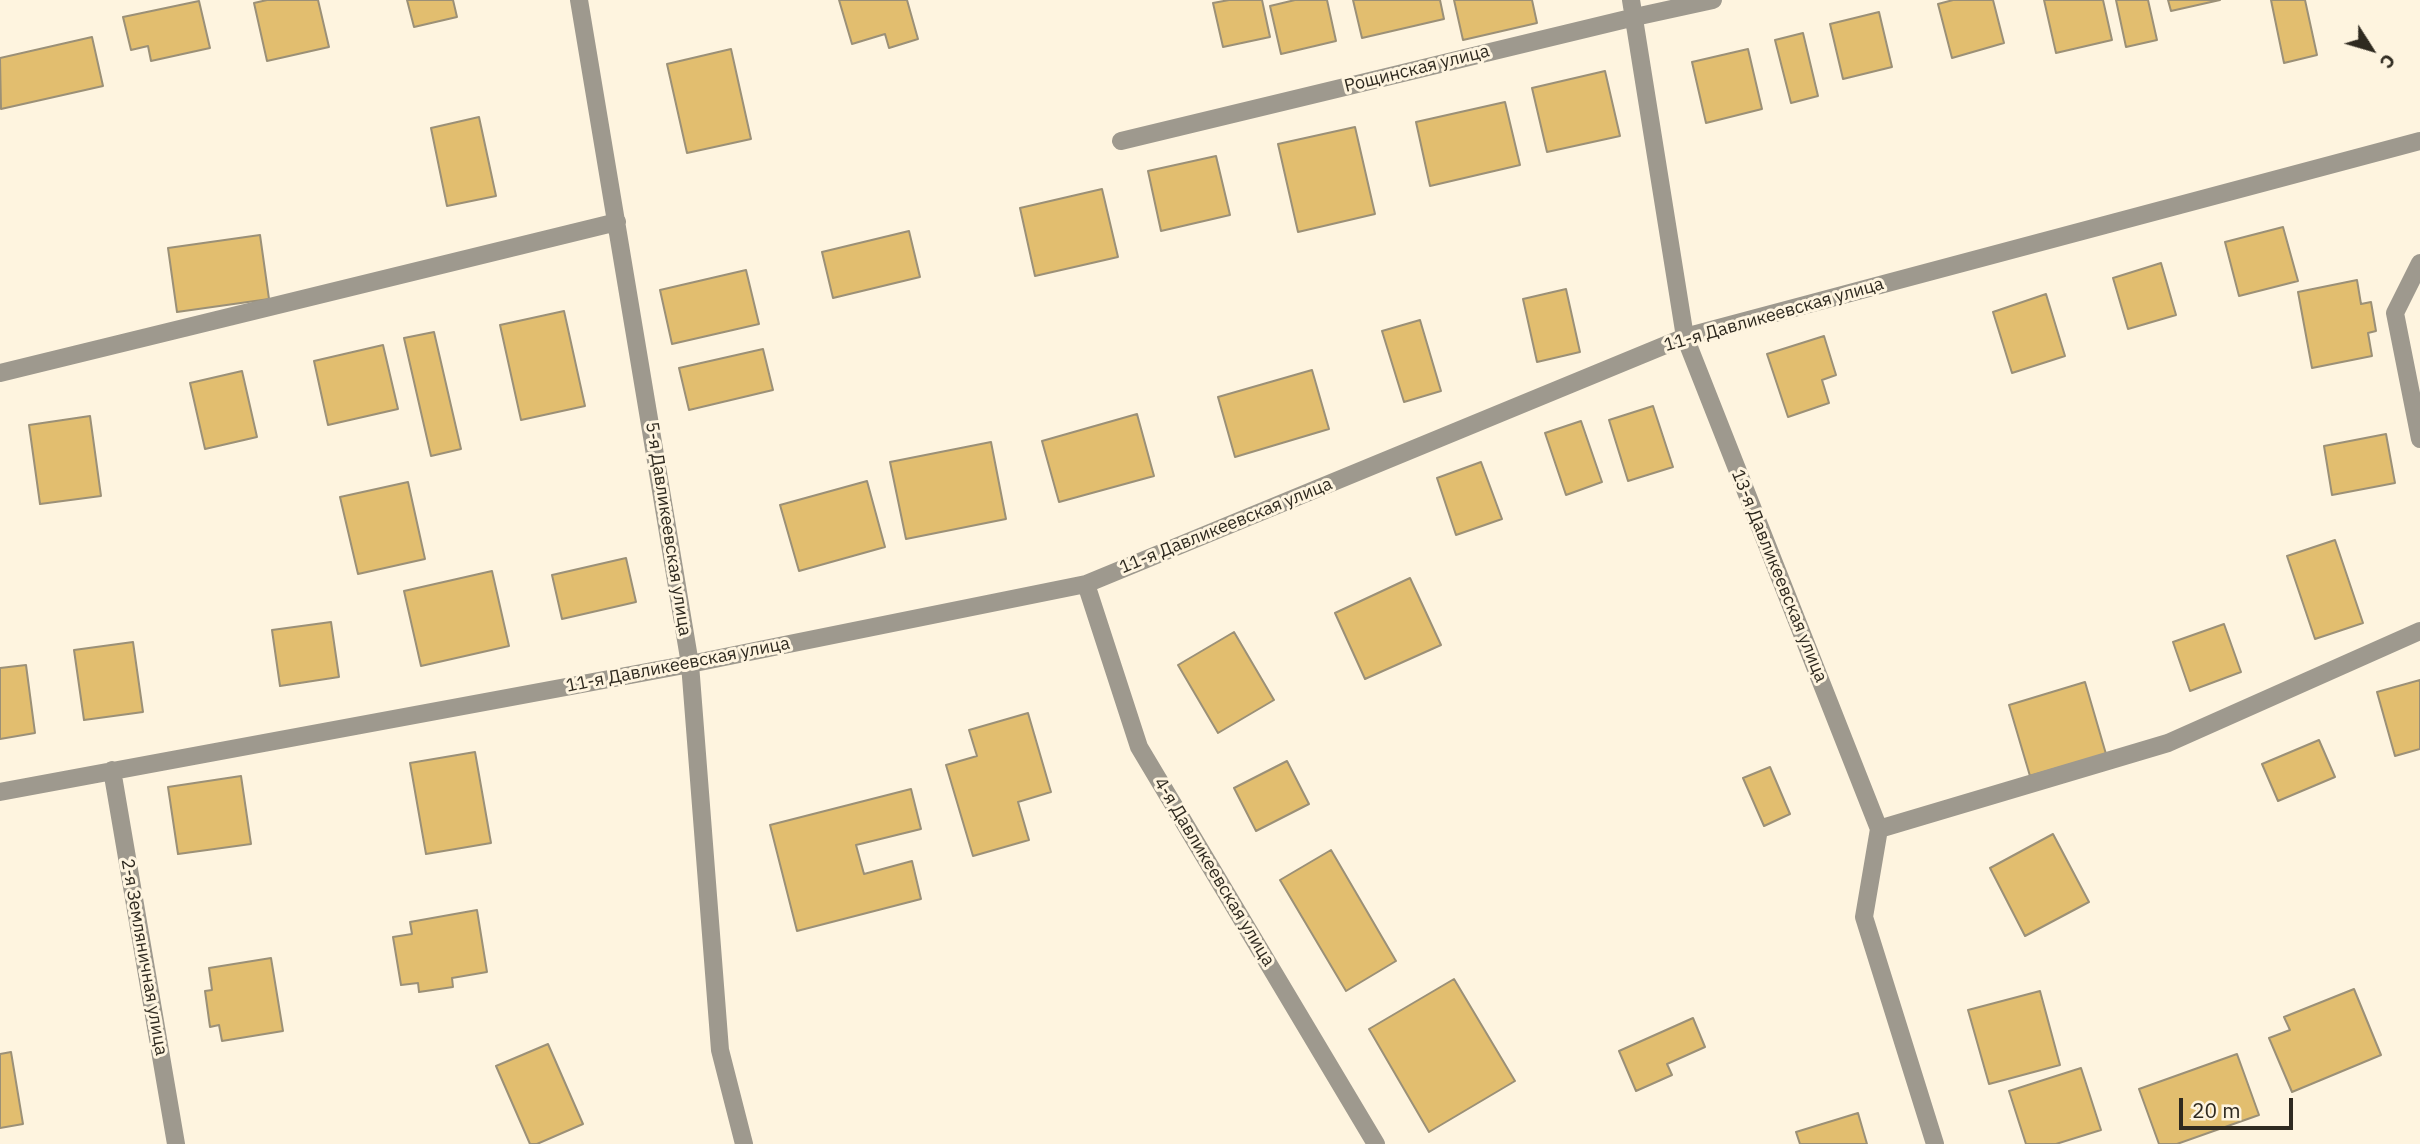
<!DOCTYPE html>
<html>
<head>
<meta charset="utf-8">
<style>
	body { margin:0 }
	#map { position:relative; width:2420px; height:1144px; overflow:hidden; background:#fef4df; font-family:"IBM Plex Sans",sans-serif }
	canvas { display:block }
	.north { position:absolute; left:2336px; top:14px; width:70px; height:70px; -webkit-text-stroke:5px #fef4df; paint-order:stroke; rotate:127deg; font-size:19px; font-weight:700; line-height:28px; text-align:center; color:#2f2a20 }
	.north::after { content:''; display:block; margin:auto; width:24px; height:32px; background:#2f2a20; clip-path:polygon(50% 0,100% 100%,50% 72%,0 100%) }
	.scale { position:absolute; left:2179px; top:1098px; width:114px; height:32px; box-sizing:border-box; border:4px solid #2f2a20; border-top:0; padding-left:9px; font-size:21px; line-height:24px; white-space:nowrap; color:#2f2a20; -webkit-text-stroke:5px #fef4df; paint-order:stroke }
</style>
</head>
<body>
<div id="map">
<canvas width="2420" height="1144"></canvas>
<div class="north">С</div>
<div class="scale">20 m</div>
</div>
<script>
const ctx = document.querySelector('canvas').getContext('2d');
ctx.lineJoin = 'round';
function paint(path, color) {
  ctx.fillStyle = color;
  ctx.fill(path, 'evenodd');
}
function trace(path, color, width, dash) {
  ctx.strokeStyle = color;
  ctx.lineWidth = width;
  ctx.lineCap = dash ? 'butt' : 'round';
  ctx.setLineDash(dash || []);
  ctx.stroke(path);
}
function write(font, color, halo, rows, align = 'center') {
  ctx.font = font + ' "IBM Plex Sans",sans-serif';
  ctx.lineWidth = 6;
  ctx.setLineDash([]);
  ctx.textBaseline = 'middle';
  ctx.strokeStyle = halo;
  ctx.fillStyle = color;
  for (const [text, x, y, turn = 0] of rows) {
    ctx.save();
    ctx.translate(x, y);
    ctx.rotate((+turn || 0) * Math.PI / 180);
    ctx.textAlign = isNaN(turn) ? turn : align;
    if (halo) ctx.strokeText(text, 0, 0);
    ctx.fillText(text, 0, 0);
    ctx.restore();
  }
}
const building = new Path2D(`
	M 267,0 L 318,0 L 329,47 L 267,61 L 254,3 Z
	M 407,0 L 453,0 L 457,17 L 414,27 Z
	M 839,0 L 907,0 L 918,39 L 889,48 L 885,34 L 852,44 Z
	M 1229,0 L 1262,0 L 1270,37 L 1223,47 L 1213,3 Z
	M 1295,0 L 1327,0 L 1336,41 L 1281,54 L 1270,6 Z
	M 1353,0 L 1440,0 L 1444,19 L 1362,38 Z
	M 1454,0 L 1532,0 L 1537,23 L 1463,40 Z
	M 1953,0 L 1993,0 L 2004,43 L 1952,58 L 1938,4 Z
	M 2044,0 L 2103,0 L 2112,40 L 2056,53 Z
	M 2116,0 L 2148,0 L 2157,40 L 2126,47 Z
	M 2168,0 L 2220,0 L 2171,11 Z
	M 2271,0 L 2305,0 L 2317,55 L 2284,63 Z
	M 199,1 L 210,48 L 151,61 L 148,46 L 131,50 L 123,17 Z
	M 1879,12 L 1892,67 L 1843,79 L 1830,24 Z
	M 1803,33 L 1818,96 L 1791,103 L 1775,40 Z
	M 92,37 L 103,86 L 1,109 L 0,58 Z
	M 731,49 L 751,139 L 687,153 L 667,64 Z
	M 1748,49 L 1762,109 L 1706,123 L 1692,62 Z
	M 1605,71 L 1620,136 L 1547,152 L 1532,88 Z
	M 1505,102 L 1520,165 L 1430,186 L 1416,122 Z
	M 479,117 L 496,196 L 447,206 L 431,128 Z
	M 1355,127 L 1375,214 L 1298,232 L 1278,144 Z
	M 1216,156 L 1230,215 L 1161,231 L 1148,171 Z
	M 1102,189 L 1118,257 L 1035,276 L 1020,208 Z
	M 2283,227 L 2298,281 L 2239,296 L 2225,242 Z
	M 909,231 L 920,277 L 833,298 L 822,252 Z
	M 260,235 L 269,299 L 177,312 L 168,248 Z
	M 2161,263 L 2176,315 L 2128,329 L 2113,278 Z
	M 746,270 L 759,324 L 672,344 L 660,290 Z
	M 2357,280 L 2361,304 L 2371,302 L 2376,331 L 2368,333 L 2372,356 L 2312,368 L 2298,292 Z
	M 1566,289 L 1580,352 L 1537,362 L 1523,299 Z
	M 2046,294 L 2065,356 L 2012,373 L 1993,312 Z
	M 564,311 L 585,406 L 521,420 L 500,325 Z
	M 1420,320 L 1441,391 L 1404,402 L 1382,331 Z
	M 434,332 L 461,449 L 431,456 L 404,338 Z
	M 1824,336 L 1836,375 L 1822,380 L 1829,403 L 1788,417 L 1767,354 Z
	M 383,345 L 398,409 L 328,425 L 314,361 Z
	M 763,349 L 773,390 L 689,410 L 679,368 Z
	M 1312,370 L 1329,429 L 1235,457 L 1218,397 Z
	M 242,371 L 257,437 L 205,449 L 190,383 Z
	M 1653,406 L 1673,467 L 1628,481 L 1609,420 Z
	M 1137,414 L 1154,476 L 1059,502 L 1042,441 Z
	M 90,416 L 101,496 L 40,504 L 29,425 Z
	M 1581,421 L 1602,482 L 1566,495 L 1545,433 Z
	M 2386,434 L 2395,483 L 2332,495 L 2324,446 Z
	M 991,442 L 1006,519 L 906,539 L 890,462 Z
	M 1481,462 L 1502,519 L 1456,535 L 1437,478 Z
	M 867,481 L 885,547 L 799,571 L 780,505 Z
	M 408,482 L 425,559 L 358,574 L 340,497 Z
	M 2335,540 L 2363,623 L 2315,639 L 2287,556 Z
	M 626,558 L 636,602 L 562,619 L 552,575 Z
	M 492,571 L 509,646 L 421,666 L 404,591 Z
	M 1410,578 L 1441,645 L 1365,679 L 1335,613 Z
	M 331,622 L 339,677 L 280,686 L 272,630 Z
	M 2224,624 L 2241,672 L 2190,691 L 2173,642 Z
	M 1234,632 L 1274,700 L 1218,733 L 1178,665 Z
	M 133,642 L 143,712 L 84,720 L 74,650 Z
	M 26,665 L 35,733 L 0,739 L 0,668 Z
	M 2420,680 L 2420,749 L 2395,756 L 2377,692 Z
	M 2085,682 L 2106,754 L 2030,776 L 2009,705 Z
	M 1028,713 L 1051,792 L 1018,802 L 1029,840 L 973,856 L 946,765 L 977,756 L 969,730 Z
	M 2319,740 L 2335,777 L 2278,801 L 2262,764 Z
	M 475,752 L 491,843 L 426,854 L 410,763 Z
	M 1287,761 L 1309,804 L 1256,831 L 1234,788 Z
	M 1770,767 L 1790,814 L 1764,826 L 1743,778 Z
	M 241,776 L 251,844 L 178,854 L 168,787 Z
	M 911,789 L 921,829 L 856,845 L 864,874 L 912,861 L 921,899 L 797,931 L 770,825 Z
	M 2053,834 L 2089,902 L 2025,936 L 1990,868 Z
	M 1331,850 L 1396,961 L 1346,991 L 1280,880 Z
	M 477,910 L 487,972 L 452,978 L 453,987 L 419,992 L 418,983 L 401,985 L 393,937 L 412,934 L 410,922 Z
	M 271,958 L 283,1031 L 222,1041 L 219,1025 L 210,1027 L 205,991 L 212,990 L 209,968 Z
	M 1454,979 L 1515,1081 L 1429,1132 L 1369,1029 Z
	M 2354,989 L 2381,1055 L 2292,1092 L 2269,1038 L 2290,1030 L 2284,1017 Z
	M 2040,991 L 2060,1065 L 1989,1084 L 1968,1010 Z
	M 1693,1018 L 1705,1047 L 1667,1064 L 1672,1075 L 1636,1091 L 1619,1051 Z
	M 548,1044 L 583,1124 L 537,1144 L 530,1144 L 496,1066 Z
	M 11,1052 L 23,1124 L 0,1128 L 0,1054 Z
	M 2237,1054 L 2259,1115 L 2177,1144 L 2159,1144 L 2139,1089 Z
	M 2081,1068 L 2101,1130 L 2056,1144 L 2026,1144 L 2009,1091 Z
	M 1858,1113 L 1867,1144 L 1800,1144 L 1796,1132 Z`);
paint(building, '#e2be6f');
trace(building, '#9b9077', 2);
trace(new Path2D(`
	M 579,0 L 690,664 L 720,1050 L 744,1144
	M 1631,0 L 1685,337 L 1879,829 L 1864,917 L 1935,1144
	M 1121,141 L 1635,17 L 1713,0
	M 2420,263 L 2395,313 L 2420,439
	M 0,373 L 617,222
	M 1086,584 L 1139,747 L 1376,1144
	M 112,770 L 176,1144
	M 0,792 L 690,664 L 1086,584 L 1685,337 L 2420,141
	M 1879,829 L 2168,743 L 2420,631`), '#9e998e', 18);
write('18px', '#2f2a20', '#fef4df', [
	["Рощинская улица",1417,69,-14],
	["11-я Давликеевская улица",1774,315,-16],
	["11-я Давликеевская улица",1226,526,-22],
	["5-я Давликеевская улица",668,529,81],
	["13-я Давликеевская улица",1779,576,68],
	["11-я Давликеевская улица",678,665,-11],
	["4-я Давликеевская улица",1214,872,59],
	["2-я Земляничная улица",144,957,80]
]);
</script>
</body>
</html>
